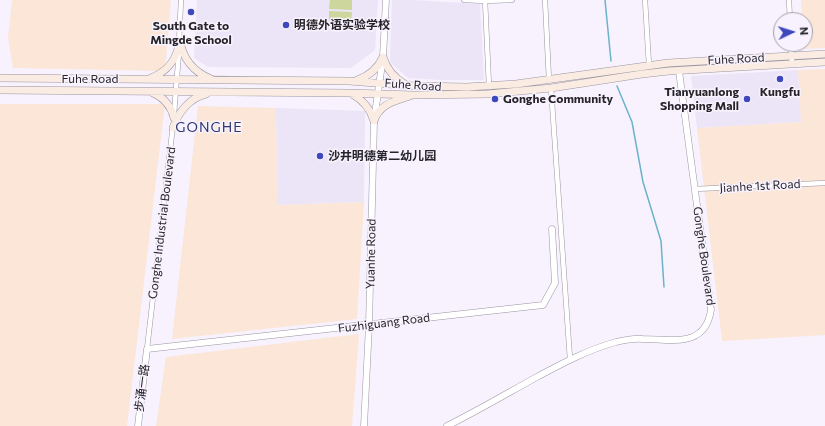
<!DOCTYPE html>
<html>
<head>
<meta charset="utf-8">
<style>
	body { margin:0 }
	#map { position:relative; width:825px; height:426px; overflow:hidden; background:#f7f2fe; font-family:Commissioner,sans-serif }
	canvas { display:block }
	.north { position:absolute; left:773px; top:12px; width:40px; height:40px; box-sizing:border-box; background:#f7f2fe; border:1px solid #a3a0a8; border-radius:50%; rotate:86deg; font-size:11px; font-weight:700; line-height:16px; text-align:center; color:#262428 }
	.north::after { content:''; display:block; margin:auto; width:14px; height:18px; background:#3e47bb; clip-path:polygon(50% 0,100% 100%,50% 72%,0 100%) }
</style>
</head>
<body>
<div id="map">
<canvas width="825" height="426"></canvas>
<div class="north">N</div>
</div>
<script>
const ctx = document.querySelector('canvas').getContext('2d');
ctx.lineJoin = 'round';
function paint(path, color) {
  ctx.fillStyle = color;
  ctx.fill(path, 'evenodd');
}
function trace(path, color, width, dash) {
  ctx.strokeStyle = color;
  ctx.lineWidth = width;
  ctx.lineCap = dash ? 'butt' : 'round';
  ctx.setLineDash(dash || []);
  ctx.stroke(path);
}
function write(font, color, halo, rows, align = 'center') {
  ctx.font = font + ' Commissioner,"Noto Sans SC",sans-serif';
  ctx.lineWidth = 3;
  ctx.setLineDash([]);
  ctx.textBaseline = 'middle';
  ctx.strokeStyle = halo;
  ctx.fillStyle = color;
  for (const [text, x, y, turn = 0] of rows) {
    ctx.save();
    ctx.translate(x, y);
    ctx.rotate((+turn || 0) * Math.PI / 180);
    ctx.textAlign = isNaN(turn) ? turn : align;
    if (halo) ctx.strokeText(text, 0, 0);
    ctx.fillText(text, 0, 0);
    ctx.restore();
  }
}
paint(new Path2D(`
	M 197,0 L 378,0 L 375,50 L 351,68 L 208,67 L 194,58 Z
	M 392,0 L 413,0 L 480,4 L 484,80 L 441,80 L 408,78 L 390,62 Z
	M 798,70 L 801,122 L 697,128 L 691,76 Z
	M 276,108 L 365,111 L 364,202 L 277,205 Z`), '#ece4f7');
paint(new Path2D(`
	M 12,0 L 171,0 L 165,71 L 13,68 L 8,38 Z
	M 801,0 L 825,0 L 825,48 L 804,49 L 805,20 L 802,20 Z
	M 825,69 L 825,335 L 722,341 L 697,128 L 801,122 L 798,70 Z
	M 0,104 L 165,104 L 127,426 L 0,426 Z
	M 198,106 L 276,108 L 277,205 L 364,202 L 357,319 L 172,339 Z
	M 359,334 L 352,426 L 156,426 L 166,357 Z`), '#fbe6d7');
paint(new Path2D(`
	M 330,0 L 352,0 L 352,10 L 329,9 Z
	M 329,11 L 352,12 L 351,23 L 329,22 Z`), '#cdd69c');
trace(new Path2D(`
	M 605,0 L 611,61
	M 617,86 L 632,122 L 643,182 L 661,241 L 664,287`), '#6cb2c9', 1.5);
const minor = new Path2D(`
	M 464,0 L 485,1 L 512,0
	M 485,0 L 489,86
	M 545,0 L 549,80
	M 645,0 L 649,65
	M 789,0 L 790,20
	M 179,42 L 181,0
	M 791,44 L 792,64
	M 551,88 L 570,359
	M 174,114 L 179,52
	M 695,189 L 825,183
	M 147,349 L 173,125`);
const tertiary = new Path2D(`
	M 138,426 L 147,349 L 543,305 L 555,283 L 552,229
	M 364,426 L 369,325 L 374,121 L 383,57 L 386,0
	M 447,426 C 477,411 506,394 535,378 C 561,364 587,350 616,342 C 625,340 633,338 643,339 C 670,339 705,349 711,310 L 679,71`);
const secondary = new Path2D(`
	M 180,41 C 183,59 194,72 211,79
	M 383,57 C 387,70 394,78 405,84
	M 0,78 L 349,81 L 415,86 L 467,87 L 516,84 L 668,63 L 825,54
	M 151,78 C 166,72 177,60 179,43
	M 357,80 C 369,76 378,68 383,57
	M 0,90 L 349,93 L 414,95 L 488,94 L 551,88 L 642,74 L 669,71 L 825,62
	M 153,93 C 165,98 171,106 174,118
	M 352,94 C 363,100 370,108 374,121
	M 374,121 C 379,104 395,101 410,96
	M 173,128 C 178,113 189,98 206,94`);
trace(minor, '#9a95a0', 5.5);
trace(tertiary, '#9a95a0', 7);
trace(secondary, '#9a95a0', 8);
trace(minor, '#fff', 4.5);
trace(tertiary, '#fff', 6);
trace(secondary, '#faece2', 7);
for (const [x, y, r, color] of [
	[191,12,4,"#3e47bb"],
	[286,25,4,"#3e47bb"],
	[780,79,4,"#3e47bb"],
	[495,99,4,"#3e47bb"],
	[747,99,4,"#3e47bb"],
	[320,156,4,"#3e47bb"]
]) {
  const dot = new Path2D();
  dot.arc(x, y, r, 0, 2 * Math.PI);
  ctx.fillStyle = color;
  ctx.fill(dot);
  trace(dot, '#f7f2fe', 1.5);
}
write('bold 12px', '#262428', '#f7f2fe', [
	["明德外语实验学校",294,25],
	["South Gate to",191,26,"center"],
	["Mingde School",191,40,"center"],
	["Tianyuanlong",739,92,"right"],
	["Shopping Mall",739,106,"right"],
	["Kungfu",780,92,"center"],
	["Gonghe Community",503,99],
	["沙井明德第二幼儿园",328,156]
], 'left');
write('12px', '#262428', '#f7f2fe', [
	["Fuhe Road",736,59,-3],
	["Fuhe Road",90,79],
	["Fuhe Road",413,85,4],
	["Jianhe 1st Road",760,186,-3],
	["Gonghe Industrial Boulevard",162,223,-83],
	["Yuanhe Road",371,254,-89],
	["Gonghe Boulevard",704,256,82],
	["Fuzhiguang Road",384,323,-7],
	["步涌一路",142,388,-83]
]);
ctx.letterSpacing = '1px';
write('14px', '#2e3772', '#f7f2fe', [
	["GONGHE",209,127]
]);
ctx.letterSpacing = '0px';
</script>
</body>
</html>
